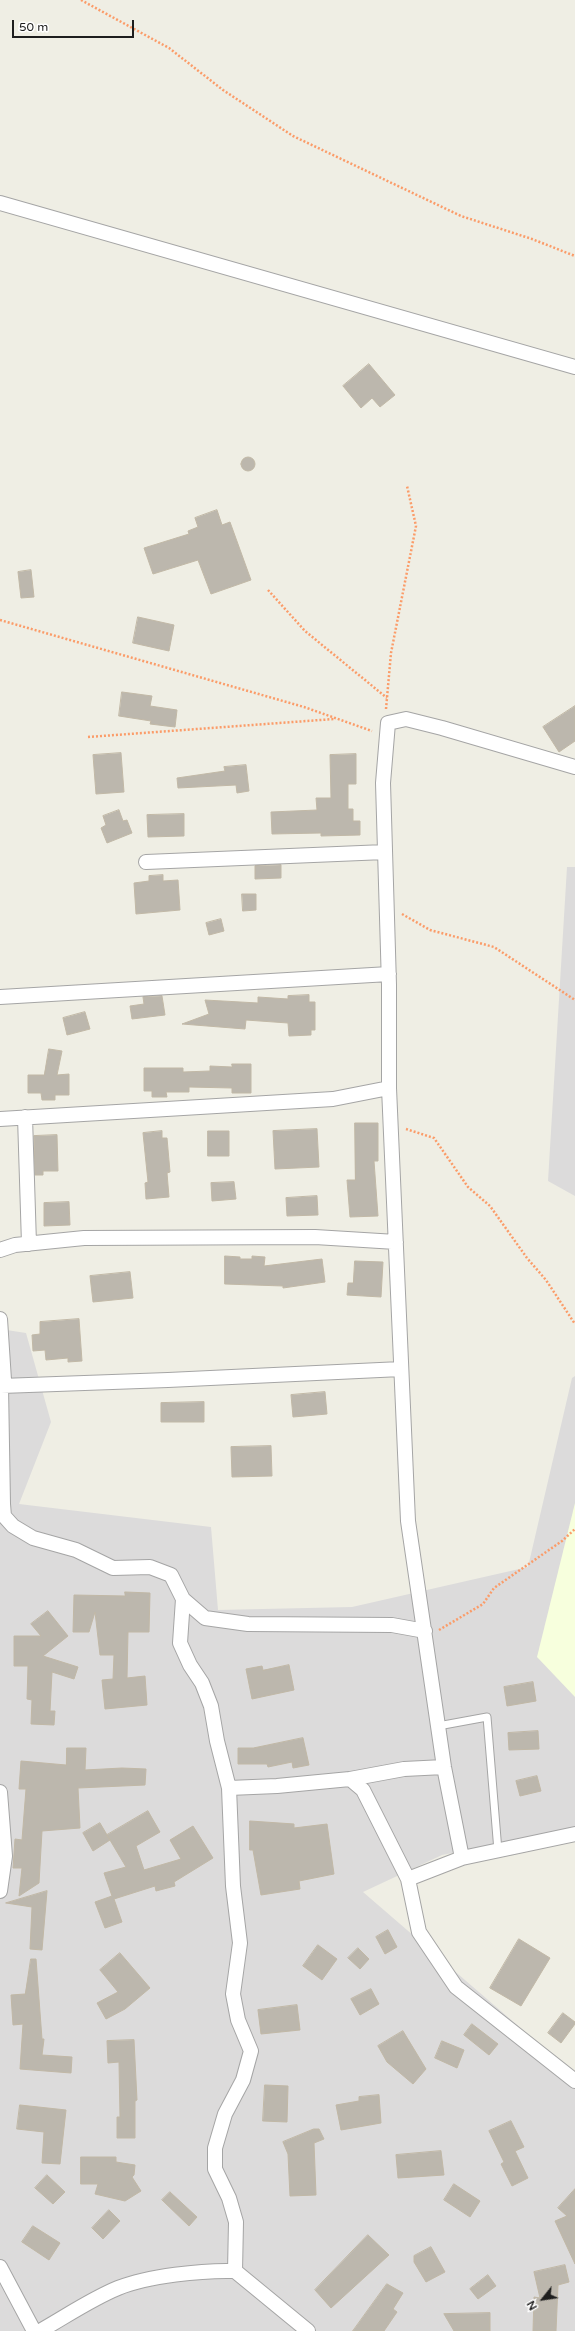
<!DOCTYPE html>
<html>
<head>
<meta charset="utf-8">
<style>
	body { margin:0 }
	#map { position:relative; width:575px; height:2331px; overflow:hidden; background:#efeee4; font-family:"Varela Round",sans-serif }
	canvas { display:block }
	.north { position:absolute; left:523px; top:2279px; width:40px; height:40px; -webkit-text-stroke:3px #fff; paint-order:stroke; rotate:240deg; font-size:11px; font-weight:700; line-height:16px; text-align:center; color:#1e1e1e }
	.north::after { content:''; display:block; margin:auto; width:14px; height:18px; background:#1e1e1e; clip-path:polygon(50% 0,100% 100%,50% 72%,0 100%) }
	.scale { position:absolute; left:12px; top:20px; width:122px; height:18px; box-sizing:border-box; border:2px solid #1e1e1e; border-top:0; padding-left:5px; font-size:12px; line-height:14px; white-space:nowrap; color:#1e1e1e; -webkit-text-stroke:3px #fff; paint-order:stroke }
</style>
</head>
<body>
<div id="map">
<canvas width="575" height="2331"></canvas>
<div class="north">N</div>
<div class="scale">50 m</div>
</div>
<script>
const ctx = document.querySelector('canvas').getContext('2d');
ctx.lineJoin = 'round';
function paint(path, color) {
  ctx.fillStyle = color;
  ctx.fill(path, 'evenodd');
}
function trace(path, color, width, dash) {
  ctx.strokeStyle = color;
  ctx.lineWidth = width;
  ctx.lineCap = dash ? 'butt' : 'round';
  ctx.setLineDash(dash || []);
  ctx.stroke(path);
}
paint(new Path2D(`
	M 567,867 L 575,867 L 575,1196 L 548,1181 Z
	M 0,1329 L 26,1333 L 51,1422 L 19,1504 L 211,1527 L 218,1610 L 352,1607 L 528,1567 L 572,1378 L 575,1376 L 575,1829 L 442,1855 L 363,1892 L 575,2075 L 575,2331 L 0,2331 Z`), '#dcdbdb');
paint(new Path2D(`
	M 575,1503 L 575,1697 L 537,1657 Z`), '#f7ffdd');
const building = new Path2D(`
	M 369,364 L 395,395 L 380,407 L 372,398 L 361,408 L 343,386 Z
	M241 464a7 7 0 1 1 14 0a7 7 0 1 1-14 0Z
	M 217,510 L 222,525 L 230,522 L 251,580 L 211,594 L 198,560 L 153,574 L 144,548 L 189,534 L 188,531 L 198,527 L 195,518 Z
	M 31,570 L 34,597 L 21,598 L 18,572 Z
	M 138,617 L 174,625 L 169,651 L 133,643 Z
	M 122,692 L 152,696 L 150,706 L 177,710 L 175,727 L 150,724 L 151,721 L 119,716 Z
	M 575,706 L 575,741 L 559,752 L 543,727 Z
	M 121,753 L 124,792 L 96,794 L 93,755 Z
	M 356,754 L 356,784 L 348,784 L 348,809 L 353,809 L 353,821 L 360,821 L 360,835 L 321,836 L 321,833 L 272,834 L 271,812 L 317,810 L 316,798 L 331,798 L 330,755 Z
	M 246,765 L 249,791 L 237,793 L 236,785 L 178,788 L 177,778 L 225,771 L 224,767 Z
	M 119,810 L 123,821 L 127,820 L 132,833 L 107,843 L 101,828 L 106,825 L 103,816 Z
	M 184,814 L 184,836 L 148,837 L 147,815 Z
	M 281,865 L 281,878 L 255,879 L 255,866 Z
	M 163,875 L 163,881 L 178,880 L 180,910 L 136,914 L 134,883 L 149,881 L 149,876 Z
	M 242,894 L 256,894 L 256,910 L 243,911 Z
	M 221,919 L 224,931 L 209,935 L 206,923 Z
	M 309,995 L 309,1002 L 315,1002 L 315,1030 L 311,1030 L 311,1035 L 289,1036 L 288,1023 L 246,1020 L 245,1029 L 182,1024 L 209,1014 L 205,1000 L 258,1003 L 258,997 L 288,999 L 288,996 Z
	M 162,996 L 165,1015 L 132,1019 L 130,1006 L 144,1004 L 143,997 Z
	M 85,1012 L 90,1029 L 67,1035 L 63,1018 Z
	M 49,1049 L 62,1051 L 57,1075 L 69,1074 L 69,1095 L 55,1095 L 55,1100 L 42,1100 L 41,1093 L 28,1093 L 28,1075 L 44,1075 Z
	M 232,1064 L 251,1064 L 251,1093 L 232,1093 L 232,1088 L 189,1087 L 189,1092 L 166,1092 L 167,1097 L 152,1097 L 152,1091 L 144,1091 L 144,1068 L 183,1068 L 183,1072 L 210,1071 L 210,1066 L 232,1067 Z
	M 355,1123 L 378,1123 L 378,1161 L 374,1161 L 378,1216 L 350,1217 L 347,1180 L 355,1180 Z
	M 317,1129 L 319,1167 L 275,1169 L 273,1131 Z
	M 162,1131 L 162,1138 L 167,1138 L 170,1172 L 167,1173 L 169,1197 L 146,1199 L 145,1183 L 148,1182 L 143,1133 Z
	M 208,1131 L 229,1131 L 229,1156 L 208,1156 Z
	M 57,1135 L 58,1171 L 43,1171 L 43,1175 L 35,1175 L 34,1136 Z
	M 234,1182 L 236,1199 L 212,1201 L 211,1183 Z
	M 317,1196 L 318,1215 L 287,1216 L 286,1198 Z
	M 69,1202 L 70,1225 L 44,1226 L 44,1203 Z
	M 225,1256 L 240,1257 L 240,1259 L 252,1259 L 252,1256 L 265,1257 L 264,1266 L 322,1259 L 325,1282 L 283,1288 L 283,1286 L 225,1284 Z
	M 355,1261 L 383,1262 L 381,1297 L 347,1295 L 348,1283 L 353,1283 Z
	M 130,1272 L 133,1298 L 93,1302 L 90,1276 Z
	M 79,1319 L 82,1361 L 68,1362 L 68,1358 L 46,1360 L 45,1350 L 33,1351 L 32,1335 L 40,1334 L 40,1322 Z
	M 325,1392 L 327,1414 L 293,1417 L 291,1395 Z
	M 204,1402 L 204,1422 L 161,1422 L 161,1403 Z
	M 271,1446 L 272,1476 L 232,1477 L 231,1447 Z
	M 125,1592 L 150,1593 L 149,1632 L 128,1632 L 127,1678 L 145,1676 L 147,1705 L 105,1709 L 102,1680 L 113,1679 L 114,1655 L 100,1655 L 95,1612 L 89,1632 L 73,1632 L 74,1595 L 125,1596 Z
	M 48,1611 L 68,1636 L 43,1656 L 78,1667 L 74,1679 L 52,1672 L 50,1711 L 55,1711 L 54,1725 L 31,1724 L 32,1700 L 27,1699 L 28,1666 L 14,1666 L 14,1636 L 41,1636 L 31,1624 Z
	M 289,1665 L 294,1690 L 252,1699 L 246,1669 L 262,1666 L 263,1670 Z
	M 533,1682 L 536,1701 L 507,1706 L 504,1687 Z
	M 538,1731 L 539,1749 L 509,1750 L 508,1733 Z
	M 303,1738 L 309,1765 L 293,1768 L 292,1762 L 268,1767 L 267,1764 L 238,1764 L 238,1748 L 253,1748 Z
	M 67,1748 L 86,1748 L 85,1770 L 122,1768 L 146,1769 L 145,1785 L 78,1788 L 80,1828 L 42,1831 L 39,1883 L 19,1896 L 22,1868 L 13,1868 L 15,1839 L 22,1840 L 26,1789 L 19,1789 L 21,1761 L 66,1765 Z
	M 537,1776 L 541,1791 L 520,1796 L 516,1781 Z
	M 148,1811 L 160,1832 L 136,1846 L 144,1870 L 181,1859 L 170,1840 L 193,1826 L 213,1858 L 174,1882 L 175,1886 L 156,1891 L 155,1886 L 114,1899 L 122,1922 L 105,1928 L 95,1902 L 112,1896 L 104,1873 L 126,1867 L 107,1835 Z
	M 250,1821 L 294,1824 L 294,1828 L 327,1824 L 334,1874 L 299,1881 L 300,1889 L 261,1895 L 253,1850 L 250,1850 Z
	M 100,1823 L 110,1840 L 93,1851 L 83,1833 Z
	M 47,1891 L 42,1950 L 30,1949 L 32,1907 L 6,1903 Z
	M 388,1930 L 397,1947 L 385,1954 L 376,1937 Z
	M 519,1939 L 550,1958 L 521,2006 L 490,1988 Z
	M 318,1945 L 337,1959 L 322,1980 L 303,1966 Z
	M 358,1948 L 369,1959 L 360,1969 L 348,1958 Z
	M 120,1953 L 150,1988 L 125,2009 L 106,2019 L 97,2003 L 118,1992 L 100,1970 Z
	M 31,1959 L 36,1959 L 42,2039 L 44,2039 L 42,2055 L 72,2057 L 71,2073 L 20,2069 L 23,2024 L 13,2025 L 11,1995 L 25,1994 Z
	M 371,1989 L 379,2004 L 360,2015 L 351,1999 Z
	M 297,2005 L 300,2030 L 261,2034 L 258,2010 Z
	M 563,2013 L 575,2022 L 575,2024 L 561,2043 L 548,2033 Z
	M 472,2024 L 498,2044 L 489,2055 L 464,2035 Z
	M 403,2031 L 426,2069 L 413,2084 L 387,2062 L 378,2046 Z
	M 134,2040 L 137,2100 L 135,2101 L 135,2138 L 117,2138 L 117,2117 L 120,2117 L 119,2062 L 108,2063 L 107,2041 Z
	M 442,2041 L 464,2050 L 457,2068 L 435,2058 Z
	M 265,2085 L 288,2086 L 287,2122 L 263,2121 Z
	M 379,2095 L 381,2123 L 341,2130 L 336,2105 L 359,2101 L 359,2097 Z
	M 20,2105 L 66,2110 L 60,2164 L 42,2163 L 44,2132 L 17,2129 Z
	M 511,2121 L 524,2147 L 515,2151 L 528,2178 L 512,2186 L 501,2164 L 504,2162 L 489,2131 Z
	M 314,2129 L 319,2129 L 324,2139 L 314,2143 L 316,2195 L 290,2196 L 288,2154 L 283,2142 Z
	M 441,2151 L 444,2175 L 398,2178 L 396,2155 Z
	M 81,2157 L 116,2157 L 116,2162 L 135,2165 L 134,2175 L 132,2177 L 141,2191 L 125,2201 L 95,2194 L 98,2184 L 81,2184 Z
	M 47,2175 L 65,2192 L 53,2204 L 35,2188 Z
	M 454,2184 L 480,2201 L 470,2217 L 444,2200 Z
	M 575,2189 L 575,2264 L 555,2221 L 567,2216 L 558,2208 Z
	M 170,2192 L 197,2217 L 189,2226 L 162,2200 Z
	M 109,2210 L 120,2221 L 103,2239 L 92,2228 Z
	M 33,2226 L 60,2243 L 49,2260 L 22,2242 Z
	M 368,2235 L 389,2255 L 331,2308 L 315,2290 Z
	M 431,2247 L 445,2272 L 426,2282 L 414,2262 L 414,2256 Z
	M 565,2265 L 569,2282 L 558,2285 L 556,2331 L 533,2331 L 534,2297 L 540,2298 L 534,2272 Z
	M 488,2275 L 496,2286 L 478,2299 L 470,2289 Z
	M 387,2284 L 403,2293 L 393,2309 L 397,2312 L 384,2331 L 353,2331 Z
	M 490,2313 L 490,2331 L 454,2331 L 444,2314 Z`);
paint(building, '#bcb7ad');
trace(building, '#c1b8a6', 1);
const service = new Path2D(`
	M 438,1726 L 487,1717 L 498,1851`);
const minor = new Path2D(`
	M 0,203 L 575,367
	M 146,862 L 385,852
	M 0,997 L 389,974
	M 25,1117 L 29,1244
	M 0,1119 L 333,1099 L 389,1088
	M 0,1250 L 15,1245 L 84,1238 L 315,1237 L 396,1242
	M 0,1319 L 4,1380 L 1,1386 L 3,1504 L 4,1516 L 13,1526 L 33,1538 L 76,1550 L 113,1568 L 150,1567 L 171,1575 L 183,1599 L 205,1618 L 248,1624 L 392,1625 L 425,1631
	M 1,1386 L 168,1380 L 401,1369
	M 183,1599 L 180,1643 L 190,1665 L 202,1683 L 211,1706 L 217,1741 L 229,1788 L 233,1886 L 240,1943 L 233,1994 L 238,2020 L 251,2051 L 243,2080 L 225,2114 L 215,2148 L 215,2169 L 229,2198 L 236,2222 L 235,2271
	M 350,1779 L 404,1769 L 444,1767
	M 229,1788 L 277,1786 L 350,1779 L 363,1790 L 408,1879 L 419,1932 L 456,1987 L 575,2081
	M 0,1792 L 5,1856 L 0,1891
	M 462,1858 L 444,1767 L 408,1521 L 389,1088 L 389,985 L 383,783 L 388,723 L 406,719 L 442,728 L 575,767
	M 408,1879 L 462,1858 L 575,1834
	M 0,2267 L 34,2331
	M 40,2331 C 65,2317 91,2299 118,2288 C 148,2276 202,2270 235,2271 L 308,2331`);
trace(service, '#a5a5a5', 9);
trace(minor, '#a5a5a5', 16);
trace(new Path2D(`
	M 81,0 L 169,48 L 223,90 L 293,136 L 461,216 L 532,239 L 575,256
	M 268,590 L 305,631 L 387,698
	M 0,620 L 304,707 L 372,731
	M 386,709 L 391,653 L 416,526 L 407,486
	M 88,737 L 334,719
	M 402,914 L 430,930 L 494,947 L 575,1000
	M 406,1129 L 434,1138 L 468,1187 L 490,1206 L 527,1258 L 546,1280 L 575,1324
	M 439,1630 L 483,1604 L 494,1588 L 562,1541 L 575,1529`), '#fb9c69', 2.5, [2, 2]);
trace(service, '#fff', 7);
trace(minor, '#fff', 14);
</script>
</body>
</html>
